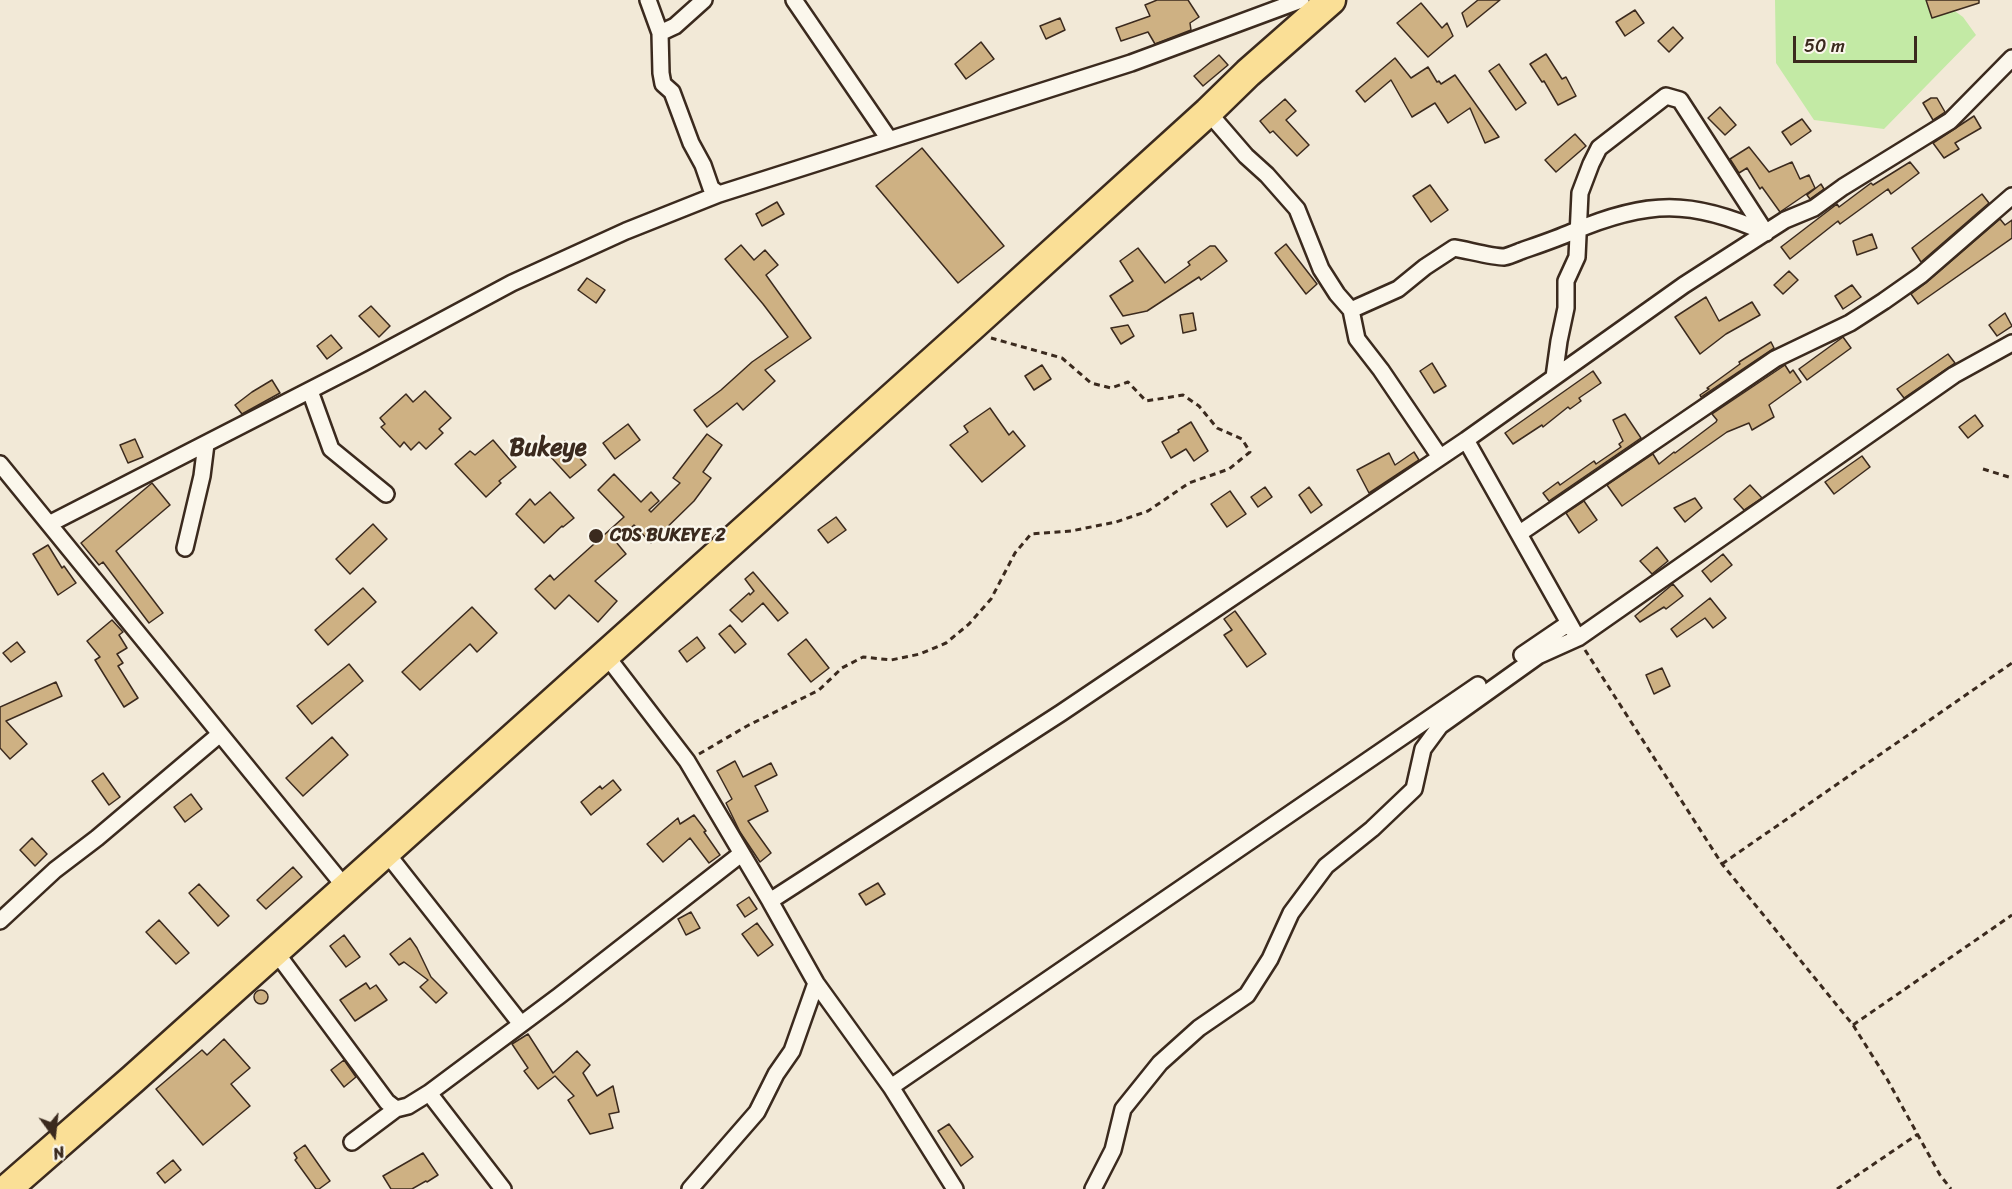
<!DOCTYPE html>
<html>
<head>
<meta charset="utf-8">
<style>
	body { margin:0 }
	#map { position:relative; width:2012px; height:1189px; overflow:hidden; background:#f2e9d7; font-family:Sriracha,sans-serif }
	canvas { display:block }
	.north { position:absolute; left:24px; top:1105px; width:60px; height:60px; -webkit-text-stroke:4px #fbf7ec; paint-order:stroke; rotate:165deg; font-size:16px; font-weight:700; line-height:24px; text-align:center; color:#3b2a1e }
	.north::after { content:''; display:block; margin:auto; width:21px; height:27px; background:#3b2a1e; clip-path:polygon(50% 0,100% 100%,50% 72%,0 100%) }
	.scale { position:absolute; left:1793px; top:36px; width:124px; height:27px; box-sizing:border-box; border:3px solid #3b2a1e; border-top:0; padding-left:8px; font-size:18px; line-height:21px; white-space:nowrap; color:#3b2a1e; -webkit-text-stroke:4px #fbf7ec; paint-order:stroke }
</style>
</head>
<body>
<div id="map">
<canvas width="2012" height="1189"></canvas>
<div class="north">N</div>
<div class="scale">50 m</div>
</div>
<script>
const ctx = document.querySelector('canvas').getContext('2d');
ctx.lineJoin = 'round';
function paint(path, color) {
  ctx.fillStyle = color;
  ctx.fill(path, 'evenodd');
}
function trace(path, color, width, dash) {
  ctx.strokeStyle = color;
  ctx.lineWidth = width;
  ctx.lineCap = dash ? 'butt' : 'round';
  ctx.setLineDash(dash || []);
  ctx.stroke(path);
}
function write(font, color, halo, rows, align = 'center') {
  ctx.font = font + ' Sriracha,sans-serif';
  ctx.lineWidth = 4.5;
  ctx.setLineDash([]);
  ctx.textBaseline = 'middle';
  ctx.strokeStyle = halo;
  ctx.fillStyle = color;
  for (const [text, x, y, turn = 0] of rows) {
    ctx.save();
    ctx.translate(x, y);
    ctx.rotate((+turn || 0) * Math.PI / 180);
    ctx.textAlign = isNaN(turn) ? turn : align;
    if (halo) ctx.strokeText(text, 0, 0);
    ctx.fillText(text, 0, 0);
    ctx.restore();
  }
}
paint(new Path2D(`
	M 1775,0 L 1944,0 L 1945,4 L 1963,17 L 1976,35 L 1884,129 L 1814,120 L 1776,63 Z`), '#c3eaa5');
const building = new Path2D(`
	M 1157,0 L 1188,0 L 1199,17 L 1190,23 L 1191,30 L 1155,44 L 1148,32 L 1121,41 L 1116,28 L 1150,16 L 1145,5 Z
	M 1478,0 L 1500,0 L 1467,27 L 1462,13 Z
	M 1926,0 L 1979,0 L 1979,3 L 1932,18 Z
	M 1421,3 L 1442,28 L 1447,23 L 1453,36 L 1428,57 L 1397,23 Z
	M 1635,10 L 1644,23 L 1625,36 L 1616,22 Z
	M 1060,18 L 1065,30 L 1046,39 L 1040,26 Z
	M 1673,27 L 1683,38 L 1669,52 L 1658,41 Z
	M 981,42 L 994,59 L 966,79 L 955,64 Z
	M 1546,54 L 1562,79 L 1566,77 L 1576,96 L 1558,105 L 1544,81 L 1542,82 L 1530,64 Z
	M 1219,55 L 1228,65 L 1203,86 L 1194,76 Z
	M 1395,58 L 1411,78 L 1428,67 L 1437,82 L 1439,81 L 1441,84 L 1455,75 L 1499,137 L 1485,143 L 1470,108 L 1448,123 L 1435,103 L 1412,117 L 1391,80 L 1365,102 L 1356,91 Z
	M 1499,64 L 1526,103 L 1516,110 L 1489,71 Z
	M 1931,98 L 1937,98 L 1945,112 L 1933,120 L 1923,103 Z
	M 1285,99 L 1296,111 L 1286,120 L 1309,145 L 1297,156 L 1273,131 L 1270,133 L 1260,121 Z
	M 1720,107 L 1736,125 L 1725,135 L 1708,118 Z
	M 1974,116 L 1981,128 L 1955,143 L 1959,149 L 1944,158 L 1933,143 Z
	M 1802,119 L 1811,131 L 1791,145 L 1782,132 Z
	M 1575,134 L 1586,146 L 1556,172 L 1545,160 Z
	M 1749,147 L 1769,172 L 1792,162 L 1800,179 L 1809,175 L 1815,188 L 1780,212 L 1762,187 L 1760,189 L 1747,168 L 1739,173 L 1730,159 Z
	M 922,148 L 1004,246 L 958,283 L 876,186 Z
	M 1910,162 L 1919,173 L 1891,194 L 1888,189 L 1840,224 L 1838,221 L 1790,259 L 1781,247 L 1837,204 L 1839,207 L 1871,183 L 1873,185 Z
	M 1821,184 L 1824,189 L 1810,199 L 1807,195 Z
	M 1430,185 L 1448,210 L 1431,222 L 1413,196 Z
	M 1982,194 L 1989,203 L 1921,262 L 1912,248 Z
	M 777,202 L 784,214 L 762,226 L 756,214 Z
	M 2000,219 L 2005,225 L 2012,220 L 2012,238 L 1918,304 L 1911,294 L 1927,282 Z
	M 1872,234 L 1877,248 L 1857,255 L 1853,241 Z
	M 1286,244 L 1317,284 L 1306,294 L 1275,253 Z
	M 741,245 L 754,260 L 765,250 L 778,265 L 766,275 L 811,338 L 765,370 L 775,381 L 743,410 L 737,403 L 707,427 L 694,410 L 721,390 L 752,362 L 788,337 L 763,304 L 725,259 Z
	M 1210,246 L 1215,246 L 1227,261 L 1201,280 L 1199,277 L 1147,311 L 1123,316 L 1110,296 L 1133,281 L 1120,261 L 1138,248 L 1165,283 L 1190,265 L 1188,262 Z
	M 1789,271 L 1798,280 L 1783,294 L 1774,285 Z
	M 587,278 L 605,290 L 596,303 L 578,290 Z
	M 1852,285 L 1861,297 L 1843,309 L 1835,296 Z
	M 1706,297 L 1719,321 L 1752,302 L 1760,315 L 1726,334 L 1700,354 L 1675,317 Z
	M 371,306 L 390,326 L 379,337 L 359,316 Z
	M 1193,313 L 1196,330 L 1183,333 L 1180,315 Z
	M 2005,313 L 2012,326 L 1997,336 L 1989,325 Z
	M 1128,325 L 1134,336 L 1121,344 L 1111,328 Z
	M 331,335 L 342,348 L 327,359 L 317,346 Z
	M 1843,337 L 1851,348 L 1807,380 L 1799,369 Z
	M 1771,342 L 1774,348 L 1701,397 L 1700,395 L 1709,389 L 1707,388 L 1740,364 L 1739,362 Z
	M 1948,354 L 1955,363 L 1904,398 L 1897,389 Z
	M 1432,363 L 1446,386 L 1434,393 L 1420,371 Z
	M 1042,365 L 1051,379 L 1034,390 L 1025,376 Z
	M 1785,365 L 1790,373 L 1793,370 L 1801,382 L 1769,405 L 1774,417 L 1752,430 L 1749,423 L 1727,432 L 1622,506 L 1607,485 L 1653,454 L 1659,464 L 1674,452 L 1675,453 L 1716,422 L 1717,420 L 1712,414 Z
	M 1593,371 L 1601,383 L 1579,398 L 1581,401 L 1570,409 L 1568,407 L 1543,427 L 1542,425 L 1513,444 L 1505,433 Z
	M 272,380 L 280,393 L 242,414 L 235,405 L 252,392 Z
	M 425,391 L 451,418 L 439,429 L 443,433 L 426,449 L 419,442 L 411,450 L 404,442 L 400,447 L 381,427 L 385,424 L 380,418 L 406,394 L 413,402 Z
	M 990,408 L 1009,435 L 1013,431 L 1025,446 L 982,482 L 950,445 L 968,432 L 964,426 Z
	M 1625,414 L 1641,438 L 1549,501 L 1543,493 L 1558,482 L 1560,485 L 1594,461 L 1596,464 L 1621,447 L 1619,444 L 1623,441 L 1613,420 Z
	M 1975,415 L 1983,426 L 1968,438 L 1959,427 Z
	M 1191,422 L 1208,451 L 1194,461 L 1186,449 L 1171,458 L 1162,442 L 1179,432 L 1178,430 Z
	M 628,424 L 640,440 L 615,459 L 603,443 Z
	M 707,434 L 722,445 L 703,472 L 711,478 L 694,501 L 651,543 L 634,525 L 616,542 L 626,554 L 595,581 L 617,601 L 598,622 L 569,595 L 555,609 L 535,589 L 550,575 L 554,580 L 624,517 L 598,490 L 614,474 L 641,502 L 651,492 L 659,501 L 649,510 L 651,512 L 680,483 L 673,478 Z
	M 135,439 L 143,457 L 128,463 L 120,445 Z
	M 493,440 L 516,467 L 499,481 L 501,483 L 486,497 L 455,464 L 470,451 L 475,455 Z
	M 565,441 L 586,465 L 570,478 L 549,455 Z
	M 1414,452 L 1419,460 L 1369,493 L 1357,470 L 1389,453 L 1395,465 Z
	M 1862,456 L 1870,467 L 1834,494 L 1825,482 Z
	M 152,483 L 170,505 L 116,551 L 163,613 L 149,623 L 103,562 L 99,565 L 81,543 Z
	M 1750,485 L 1762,498 L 1744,510 L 1734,499 Z
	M 1265,487 L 1272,497 L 1258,507 L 1251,497 Z
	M 1309,487 L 1322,505 L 1311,513 L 1299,495 Z
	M 1230,491 L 1246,514 L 1227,527 L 1211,504 Z
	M 550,492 L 574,518 L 563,527 L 562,526 L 544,543 L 516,514 L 530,499 L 535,505 Z
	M 1695,498 L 1702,508 L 1685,522 L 1674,508 Z
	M 1584,501 L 1597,520 L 1579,533 L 1566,513 Z
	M 836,517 L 846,530 L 828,543 L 818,530 Z
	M 373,524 L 387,539 L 350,574 L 336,559 Z
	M 48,545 L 62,568 L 64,566 L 76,583 L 58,595 L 33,554 Z
	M 1657,547 L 1668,561 L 1652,574 L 1640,561 Z
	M 1723,554 L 1732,565 L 1711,582 L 1702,571 Z
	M 753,572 L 788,613 L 778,621 L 763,603 L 742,622 L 730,610 L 749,593 L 750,595 L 754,591 L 745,579 Z
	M 1673,584 L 1683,596 L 1666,609 L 1664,607 L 1640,622 L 1635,616 Z
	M 363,588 L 376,602 L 328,645 L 315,630 Z
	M 1710,598 L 1726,618 L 1713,628 L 1705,618 L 1677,637 L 1671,629 Z
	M 472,607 L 497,633 L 477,652 L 470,644 L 420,690 L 402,672 Z
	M 1235,611 L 1266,654 L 1247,667 L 1224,635 L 1232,630 L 1224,619 Z
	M 112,620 L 123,632 L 119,635 L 127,648 L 117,654 L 123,663 L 118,666 L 138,698 L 124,707 L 95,660 L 100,657 L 87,641 Z
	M 730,625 L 746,644 L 735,653 L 719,634 Z
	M 697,637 L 705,648 L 687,662 L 679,651 Z
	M 806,639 L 829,668 L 811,682 L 788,654 Z
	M 17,642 L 25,652 L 11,662 L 3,653 Z
	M 349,664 L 363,681 L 312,724 L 297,706 Z
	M 1662,668 L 1670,686 L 1654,694 L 1646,675 Z
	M 56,682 L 62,696 L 6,721 L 27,744 L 10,759 L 0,748 L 0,707 Z
	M 332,737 L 348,755 L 303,796 L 286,778 Z
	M 735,761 L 743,777 L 771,763 L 777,775 L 755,786 L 768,811 L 748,821 L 771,853 L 760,862 L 740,832 L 726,803 L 732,799 L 717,771 Z
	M 103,773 L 120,797 L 109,805 L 92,781 Z
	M 613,780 L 621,790 L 591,815 L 581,802 L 600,786 L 602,789 Z
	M 191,794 L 202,809 L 185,822 L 174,807 Z
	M 694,815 L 706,831 L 704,832 L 720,855 L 709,863 L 690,838 L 663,862 L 647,844 L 678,818 L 680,824 Z
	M 32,838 L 47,854 L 35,866 L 20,850 Z
	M 293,867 L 302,877 L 266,909 L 257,900 Z
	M 878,883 L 885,894 L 866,905 L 859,894 Z
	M 199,884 L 229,916 L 218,926 L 189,893 Z
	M 749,897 L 757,909 L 745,917 L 737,905 Z
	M 691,912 L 700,928 L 686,935 L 678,919 Z
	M 159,920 L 189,953 L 176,964 L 146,932 Z
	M 757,923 L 773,945 L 758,956 L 742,934 Z
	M 344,935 L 360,957 L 346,967 L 330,946 Z
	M 410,938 L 417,948 L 431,977 L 447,993 L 436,1003 L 420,987 L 428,980 L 404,962 L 399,965 L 390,954 Z
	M 366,983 L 370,989 L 376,985 L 387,1000 L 355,1021 L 340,1000 Z
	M254 997a7 7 0 1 1 14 0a7 7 0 1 1-14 0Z
	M 528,1034 L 553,1073 L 577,1051 L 590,1065 L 583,1073 L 597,1096 L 613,1086 L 619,1112 L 609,1114 L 613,1128 L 590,1134 L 568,1100 L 574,1096 L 555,1076 L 538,1089 L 524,1071 L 528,1068 L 512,1044 Z
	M 224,1039 L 250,1068 L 231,1084 L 250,1106 L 203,1145 L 156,1089 L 202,1050 L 207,1055 Z
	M 344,1060 L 356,1077 L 344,1087 L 331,1070 Z
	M 949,1124 L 973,1157 L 961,1166 L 938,1131 Z
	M 305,1145 L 330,1181 L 319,1189 L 316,1189 L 295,1160 L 297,1158 L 294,1153 Z
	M 423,1153 L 438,1175 L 427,1182 L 426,1181 L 412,1189 L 391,1189 L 383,1176 Z
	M 173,1160 L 181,1170 L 165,1183 L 157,1173 Z`);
paint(building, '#ceb183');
trace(building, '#3b2a1e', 1.5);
const street = new Path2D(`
	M 648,0 L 660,33 L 661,73 L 663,84 L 672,92 L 691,143 L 703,165 L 711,188 L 719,194
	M 794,0 L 889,139
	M 660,33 L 675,26 L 704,0
	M 1208,112 L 1246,156 L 1267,175 L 1297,209 L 1321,269 L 1337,294 L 1351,310 L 1398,289 L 1425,267 L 1454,248 C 1467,250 1492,257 1504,257 C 1509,256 1516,253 1521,251 C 1538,245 1556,239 1572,232 C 1647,200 1692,199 1766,233 L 1680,100 L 1666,96 L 1599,148 L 1591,164 L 1580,193 L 1577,257 L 1566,281 L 1566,308 L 1559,341 L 1554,377
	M 1351,310 L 1357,339 L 1381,370 L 1440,457
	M 310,391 L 331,449 L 386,494
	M 1466,440 L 1573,630
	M 0,464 L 345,887
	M 49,524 L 363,363 L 512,283 L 626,231 L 719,194 L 1131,63 L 1301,0
	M 1520,533 L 1775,359 L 1850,323 L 1884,301 L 1921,275 L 2012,196
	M 185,548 L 202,476 L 206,444
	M 605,654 L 687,761 L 770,901 L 816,983 L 891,1087 L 955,1189
	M 1522,655 L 1569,623
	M 385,851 L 521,1024
	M 770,901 L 1061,713 L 1466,440 L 1684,285 L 1785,220 L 1814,208 L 1843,187 L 1950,121 L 2012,58
	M 0,921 L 55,870 L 97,838 L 220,734
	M 275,951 L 387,1102 L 396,1109
	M 891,1087 L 1478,685
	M 429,1093 L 503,1189
	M 352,1142 L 396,1109 L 408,1106 L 429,1093 L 559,996 L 741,854
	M 690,1189 L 757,1112 L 776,1074 L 792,1051 L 816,983
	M 1093,1189 L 1113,1150 L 1123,1109 L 1160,1063 L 1199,1028 L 1247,995 L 1270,959 L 1291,913 L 1326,866 L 1372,829 L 1414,789 L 1423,749 L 1440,726 L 1538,656 L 1578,638 L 1954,375 L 2012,343`);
const highway = new Path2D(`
	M 7,1189 L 133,1079 L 971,327 L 1208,112 L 1248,73 L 1331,0`);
trace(street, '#3b2a1e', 20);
trace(highway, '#3b2a1e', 33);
trace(new Path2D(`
	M 1983,469 L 2012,478
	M 1585,650 L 1722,864 L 1853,1025 L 1887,1079 L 1940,1175 L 1951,1189
	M 699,754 L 747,726 L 819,690 L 842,668 L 863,657 L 891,660 L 920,654 L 946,643 L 969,624 L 991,599 L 1015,553 L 1031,534 L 1071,531 L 1116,522 L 1148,511 L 1189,483 L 1229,469 L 1250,452 L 1242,439 L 1217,428 L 1199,406 L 1183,395 L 1146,401 L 1128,382 L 1111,388 L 1091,383 L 1062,358 L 991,338
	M 1722,864 L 2012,663
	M 1853,1025 L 2012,915
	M 1837,1189 L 1918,1134`), '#3b2a1e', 3, [6, 4.5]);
trace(street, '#fbf7ec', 15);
trace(highway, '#fadf96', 28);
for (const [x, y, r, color] of [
	[596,536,8,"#3b2a1e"]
]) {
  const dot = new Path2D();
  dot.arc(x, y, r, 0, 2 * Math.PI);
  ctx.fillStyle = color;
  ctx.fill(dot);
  trace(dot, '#fbf7ec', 2);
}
write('bold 18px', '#3b2a1e', '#fbf7ec', [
	["CDS BUKEYE 2",610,536]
], 'left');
write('bold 24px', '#3b2a1e', '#fbf7ec', [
	["Bukeye",548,449]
]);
</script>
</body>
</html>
